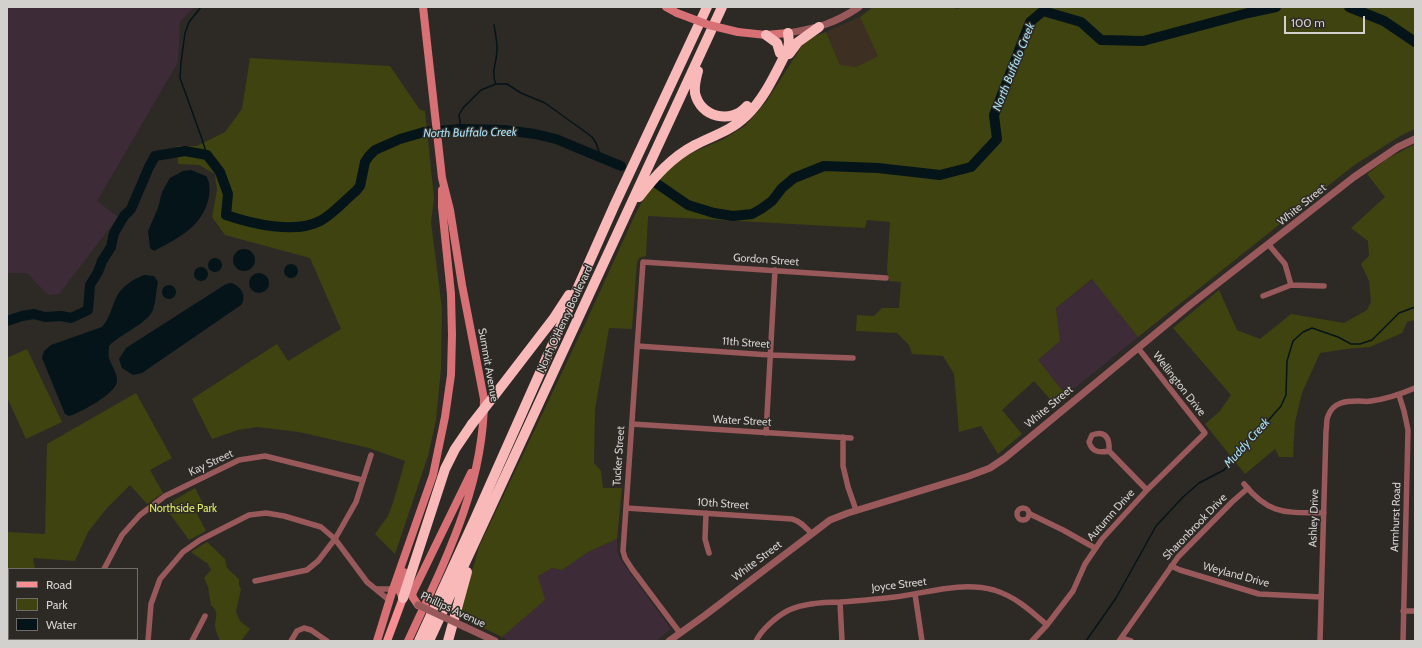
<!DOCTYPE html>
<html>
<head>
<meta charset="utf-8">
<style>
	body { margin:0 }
	#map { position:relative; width:1422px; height:648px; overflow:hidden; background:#2d2a26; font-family:Cabin,sans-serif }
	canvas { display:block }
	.frame { position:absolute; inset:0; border:8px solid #d2d1ce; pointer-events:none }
	.legend { position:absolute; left:8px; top:568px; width:130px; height:72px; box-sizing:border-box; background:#2d2a26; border:1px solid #6f6d69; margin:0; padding:5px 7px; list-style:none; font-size:12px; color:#d2d1ce }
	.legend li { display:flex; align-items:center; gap:8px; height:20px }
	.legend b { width:20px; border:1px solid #6f6d69 }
	.scale { position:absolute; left:1284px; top:16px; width:81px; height:18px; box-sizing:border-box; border:2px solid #d2d1ce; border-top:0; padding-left:5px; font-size:12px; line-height:14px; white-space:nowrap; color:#d2d1ce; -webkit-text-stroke:3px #2d2a26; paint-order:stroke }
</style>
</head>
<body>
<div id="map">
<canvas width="1422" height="648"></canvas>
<div class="frame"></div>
<ul class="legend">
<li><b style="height:5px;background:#f88e92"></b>Road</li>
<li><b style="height:11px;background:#3f430f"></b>Park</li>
<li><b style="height:11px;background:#041419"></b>Water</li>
</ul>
<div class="scale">100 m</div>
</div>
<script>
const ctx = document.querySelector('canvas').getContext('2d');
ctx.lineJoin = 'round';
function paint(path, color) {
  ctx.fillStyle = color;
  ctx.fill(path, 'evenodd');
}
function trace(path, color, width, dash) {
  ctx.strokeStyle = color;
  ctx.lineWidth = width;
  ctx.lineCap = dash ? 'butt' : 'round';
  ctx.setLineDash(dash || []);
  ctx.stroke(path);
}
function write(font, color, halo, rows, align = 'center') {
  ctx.font = font + ' Cabin,sans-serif';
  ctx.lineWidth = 3;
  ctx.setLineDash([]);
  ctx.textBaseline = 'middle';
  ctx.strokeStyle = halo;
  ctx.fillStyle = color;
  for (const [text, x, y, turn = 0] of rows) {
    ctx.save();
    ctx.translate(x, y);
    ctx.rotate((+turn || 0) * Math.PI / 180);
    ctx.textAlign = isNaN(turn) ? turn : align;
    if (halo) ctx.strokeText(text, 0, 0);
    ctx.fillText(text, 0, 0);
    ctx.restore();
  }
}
paint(new Path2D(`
	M 860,17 L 879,56 L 856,67 L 840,66 L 826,32 Z`), '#3e2f23');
paint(new Path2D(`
	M 7,7 L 195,7 L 180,21 L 178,62 L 97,201 L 118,217 L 59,294 L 48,295 L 27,273 L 7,273 Z
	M 1093,279 L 1138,337 L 1066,395 L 1038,360 L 1060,341 L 1056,308 Z
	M 617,539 L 617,551 L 620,559 L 671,629 L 656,641 L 510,641 L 502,637 L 544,600 L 538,576 L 552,568 L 562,570 L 588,552 Z`), '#3d2c37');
paint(new Path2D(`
	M 873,7 L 951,7 L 958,9 L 961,7 L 1415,7 L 1415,129 L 1400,136 L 1353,166 L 1138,337 L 1092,279 L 1056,308 L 1060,341 L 1038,360 L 1066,395 L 1055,405 L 1034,381 L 1002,410 L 1022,434 L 998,454 L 981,426 L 959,432 L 954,374 L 943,356 L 912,354 L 909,345 L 897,333 L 856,331 L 857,315 L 874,316 L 882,308 L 899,308 L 901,282 L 889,281 L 887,270 L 890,222 L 867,220 L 865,228 L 648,216 L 646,256 L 639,258 L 637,262 L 632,329 L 609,328 L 595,409 L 594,463 L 601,471 L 603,488 L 622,488 L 617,539 L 588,552 L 562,570 L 552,568 L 538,576 L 545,600 L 502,637 L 459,616 L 479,547 L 586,322 L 635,215 L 648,191 L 664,172 L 682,157 L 724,139 L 745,126 L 766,102 L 803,44 L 812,37 L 826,32 L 840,65 L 856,67 L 878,56 L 860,17 Z
	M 250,58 L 390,66 L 420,110 L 425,111 L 434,198 L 431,222 L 442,309 L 441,368 L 436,420 L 428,456 L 395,554 L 375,534 L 388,516 L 393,503 L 405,461 L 369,448 L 299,432 L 257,427 L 238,430 L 212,439 L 192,399 L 277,344 L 288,361 L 341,329 L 310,258 L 225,235 L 212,217 L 217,190 L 215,174 L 199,165 L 178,164 L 177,146 L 197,146 L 225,132 L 242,109 Z
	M 1415,144 L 1415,320 L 1407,322 L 1402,333 L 1370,347 L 1346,349 L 1320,353 L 1302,393 L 1295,422 L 1293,457 L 1279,457 L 1275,449 L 1245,474 L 1205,424 L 1220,411 L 1231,395 L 1173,328 L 1219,290 L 1237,330 L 1260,339 L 1291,314 L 1344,323 L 1367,310 L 1371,302 L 1369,281 L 1361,264 L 1369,256 L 1368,241 L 1351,228 L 1385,197 L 1367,174 L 1387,159 Z
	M 27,349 L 62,422 L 26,439 L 7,397 L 7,358 Z
	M 136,393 L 172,458 L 150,470 L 163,493 L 147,504 L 130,485 L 107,508 L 88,532 L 75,561 L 33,558 L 35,569 L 9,569 L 9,596 L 7,597 L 7,532 L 45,534 L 47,444 Z
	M 195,488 L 205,507 L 196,512 L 206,531 L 189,540 L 164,506 Z
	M 207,542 L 225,559 L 227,568 L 239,579 L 239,585 L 241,589 L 236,612 L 240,621 L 250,629 L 241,641 L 220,641 C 218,636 215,629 215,624 C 216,616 219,612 211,605 L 208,587 L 204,578 L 211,570 L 208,564 L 191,552 Z`), '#3f430f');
paint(new Path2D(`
	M 191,170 L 206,176 C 210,182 210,189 209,196 C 204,226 178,238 154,251 L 150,248 L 148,231 L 158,208 L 162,192 L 170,178 L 183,171 Z
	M233 260a11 11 0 1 1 22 0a11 11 0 1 1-22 0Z
	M208 265a7 7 0 1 1 14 0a7 7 0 1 1-14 0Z
	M284 271a7 7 0 1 1 14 0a7 7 0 1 1-14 0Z
	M194 274a7 7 0 1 1 14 0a7 7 0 1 1-14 0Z
	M249 283a10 10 0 1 1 20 0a10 10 0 1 1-20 0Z
	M 144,275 L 154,276 L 158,282 C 156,291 156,301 153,310 C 147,324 120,334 109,346 C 109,350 108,354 109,358 C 111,365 118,374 117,382 C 115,394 80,413 69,416 L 65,414 L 42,358 L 44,351 L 51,345 L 102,327 C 110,318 112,306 117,296 C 122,286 134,279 144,275 Z
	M 231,283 C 240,285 248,297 241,305 L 142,373 L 133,375 L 122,368 L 119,359 L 126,348 L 226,284 Z
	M162 292a7 7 0 1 1 14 0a7 7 0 1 1-14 0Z`), '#041419');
trace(new Path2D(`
	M 201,7 L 189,22 L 185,33 L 181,62 L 180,78 L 202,139 L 207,155
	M 494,25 C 495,32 497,40 497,47 C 498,60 490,72 496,84
	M 461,129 L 459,115 L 463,108 L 481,90 L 496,84 L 507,84 L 521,93 L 545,103 L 584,131 L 592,137 L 596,143 L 601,158
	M 1086,641 L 1116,598 L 1156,526 L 1183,497 L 1199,483 L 1224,470 L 1234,459 L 1243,444 L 1266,423 L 1281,406 L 1286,395 L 1287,361 L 1293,341 L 1303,332 L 1312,328 L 1338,337 L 1351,344 L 1360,344 L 1372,340 L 1399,313 L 1415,307`), '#041419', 1.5);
trace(new Path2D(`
	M 1349,7 L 1384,21 L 1415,42
	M 656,183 L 688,205 L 714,213 L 733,216 L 752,214 L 761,209 L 772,201 L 782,188 L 794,178 L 824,166 L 878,168 L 940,175 L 971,167 L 997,139 L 994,115 L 1030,22 L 1043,11 L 1081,22 L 1101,40 L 1143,41 L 1248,13 L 1276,7
	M 7,321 L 22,316 L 34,314 L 45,317 L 61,316 L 71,318 L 88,310 L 90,285 L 98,272 L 102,261 L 111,247 L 114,233 L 124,216 L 131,209 L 149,167 L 155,156 L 185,151 L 207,155 L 220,172 L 228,194 L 226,215 C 252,224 295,234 320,221 C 332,215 345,200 356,191 L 360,186 L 365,162 L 369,156 L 375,150 L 400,139 L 424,132 L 461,129 L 504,130 L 535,134 L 556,139 L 621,166`), '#041419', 10);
trace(new Path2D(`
	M 1269,245 L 1285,264 L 1291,285
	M 1263,296 L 1291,285 L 1324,286
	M 637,346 L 770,355 L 853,358
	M 1399,395 L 1404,411 L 1408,430 L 1403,641
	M 632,424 L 851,438
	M 766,433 L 775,270
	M 843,437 L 843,466 L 848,487 L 856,510
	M 1109,451 C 1110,439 1106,430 1092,435 L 1089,442 C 1092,452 1099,453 1109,451 L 1147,490
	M 1244,484 C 1270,516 1286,512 1324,513
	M1017 514a6 6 0 1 1 12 0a6 6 0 1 1-12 0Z
	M 626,508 L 792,519 C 801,521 806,528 812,534
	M 706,513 L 705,539 L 709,553
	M 1030,514 L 1063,530 L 1095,548
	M 1171,566 L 1180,570 L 1259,594 L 1321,597
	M 104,569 L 122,535 L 140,515 L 165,496 L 239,460 L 265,456 L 362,480
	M 255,581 L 307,570 L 318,561 L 335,539 L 356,502 L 371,455
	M 377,589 L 393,589
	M 915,594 L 922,641
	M 840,602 L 842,641
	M 7,605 L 9,604
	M 1403,611 L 1415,611
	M 680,633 L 632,569 L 625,558 L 623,551 L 643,262 L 886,278
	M 1121,638 L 1131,641
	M 14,641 L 14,639
	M 93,641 L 93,639
	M 148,641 L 151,604 L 160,579 L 183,552 L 200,540 L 249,515 L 266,513 L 284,516 L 321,527 L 335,539 L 367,582 L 389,600
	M 192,641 L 205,616
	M 291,641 L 297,631 L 304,628 L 311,630 L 327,641
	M 756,641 C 762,629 777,616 789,610 C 803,604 825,602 840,602 C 858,601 877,599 895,597 C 927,593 961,581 994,590 C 1016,597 1030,610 1047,625
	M 1032,641 L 1047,625 L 1073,591 L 1085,564 L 1102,539 L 1147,490 L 1205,433 L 1138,348
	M 1119,641 L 1178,557 L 1232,502 L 1248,488
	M 1320,641 L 1326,431 C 1327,427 1326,420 1328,416 C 1333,402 1346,401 1358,401 C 1363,401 1367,402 1371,401 C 1386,399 1401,394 1415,388`), '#99595b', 5.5);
trace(new Path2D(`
	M 788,33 C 817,28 834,24 859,7
	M 465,627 L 495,641
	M 669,641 L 704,616 L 830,520 L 848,513 L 969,476 L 990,468 L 1005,458 L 1190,305 L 1354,177 L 1398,147 L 1415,139`), '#99595b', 7);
trace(new Path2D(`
	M 666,7 L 677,13
	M 738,32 L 766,35 L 788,33
	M 403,598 L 399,590 L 404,572
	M 418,605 L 412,596 L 413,592 L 471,473
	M 377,641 L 393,589 L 433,475 L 445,417 L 451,375 L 452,335 L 451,294 L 442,207 L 442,190
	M 408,641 C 444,563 484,487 484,399 L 462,285 L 450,210 L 442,178 L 423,7`), '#d77175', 8);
trace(new Path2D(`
	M 387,641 L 403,598`), '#f88e92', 8);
trace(new Path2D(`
	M 766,35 L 777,43 L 780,53
	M 789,54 L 798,42 L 819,27
	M 698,71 C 696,78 694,85 695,93 C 700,117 731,125 747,106
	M 639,197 C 655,176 672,157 695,145 C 712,136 731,131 746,116 C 765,98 776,72 788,49 L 789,42 L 788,33
	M 494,396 L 554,318 L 569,295
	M 403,598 L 445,469 L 455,449 L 472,424
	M 419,641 L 474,521 L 615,204 L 707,7
	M 429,641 L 722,7
	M 448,641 L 467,572`), '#fab9b9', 10);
trace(new Path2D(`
	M 418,605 L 465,627`), '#99595b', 7);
trace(new Path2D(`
	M 677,13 L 709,25 L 738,32`), '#d77175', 8);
trace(new Path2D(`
	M 472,424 L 494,396`), '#fab9b9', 10);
write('11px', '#d2d1ce', '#2d2a26', [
	["White Street",1302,205,-39],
	["Gordon Street",766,260,4],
	["North O'Henry Boulevard",565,319,-65],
	["11th Street",746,343,4],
	["Summit Avenue",488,365,80],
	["Wellington Drive",1179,384,52],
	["White Street",1049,407,-40],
	["Water Street",742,421,3],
	["Tucker Street",619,456,-86],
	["Kay Street",211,463,-25],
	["10th Street",723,504,4],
	["Autumn Drive",1111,515,-48],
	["Armhurst Road",1396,517,-88],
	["Ashley Drive",1314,518,-88],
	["Sharonbrook Drive",1195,527,-46],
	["White Street",757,561,-37],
	["Weyland Drive",1236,575,15],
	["Joyce Street",899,585,-7],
	["Phillips Avenue",453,610,25]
]);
write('11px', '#e0ec65', '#2d2a26', [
	["Northside Park",183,509]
]);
write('italic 12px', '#a6def1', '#2d2a26', [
	["North Buffalo Creek",1014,67,-68],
	["North Buffalo Creek",470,133,-1],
	["Muddy Creek",1247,443,-48]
]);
</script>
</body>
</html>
